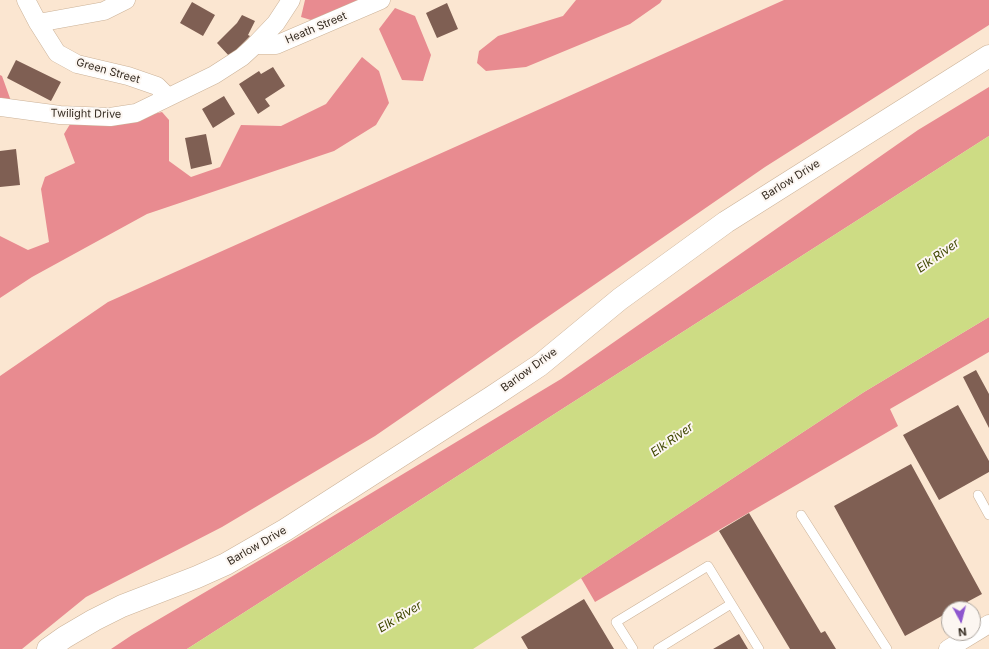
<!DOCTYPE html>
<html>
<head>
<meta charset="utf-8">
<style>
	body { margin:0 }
	#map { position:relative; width:989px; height:649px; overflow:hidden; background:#fbe6d1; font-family:Inter,sans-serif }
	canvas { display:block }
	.north { position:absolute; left:941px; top:601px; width:40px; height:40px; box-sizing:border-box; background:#fcf6f1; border:1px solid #aca59e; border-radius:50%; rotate:173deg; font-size:11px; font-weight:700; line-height:16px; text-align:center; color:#352b21 }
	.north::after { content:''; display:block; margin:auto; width:14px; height:18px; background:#8e56ce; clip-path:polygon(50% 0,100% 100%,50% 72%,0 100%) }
</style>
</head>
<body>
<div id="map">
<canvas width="989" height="649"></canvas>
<div class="north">N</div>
</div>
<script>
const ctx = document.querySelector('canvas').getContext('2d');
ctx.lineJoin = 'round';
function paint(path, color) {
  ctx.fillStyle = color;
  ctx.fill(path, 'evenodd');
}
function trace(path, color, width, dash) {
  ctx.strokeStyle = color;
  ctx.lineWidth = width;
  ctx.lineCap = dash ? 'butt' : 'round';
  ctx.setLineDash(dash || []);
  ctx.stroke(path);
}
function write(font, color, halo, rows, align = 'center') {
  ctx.font = font + ' Inter,sans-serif';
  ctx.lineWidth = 4;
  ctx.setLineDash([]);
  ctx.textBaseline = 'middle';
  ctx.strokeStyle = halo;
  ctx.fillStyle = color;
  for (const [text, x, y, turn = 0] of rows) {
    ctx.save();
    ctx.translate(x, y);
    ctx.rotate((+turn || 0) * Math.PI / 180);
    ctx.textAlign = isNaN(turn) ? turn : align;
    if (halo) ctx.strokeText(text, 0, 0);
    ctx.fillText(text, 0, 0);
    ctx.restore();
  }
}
paint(new Path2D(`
	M 305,0 L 362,0 L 311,20 L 301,17 Z
	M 576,0 L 662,0 L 660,3 L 630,24 L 526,67 L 486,71 L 477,63 L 479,51 L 498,36 L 563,16 Z
	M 784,0 L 989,0 L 989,25 L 765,167 L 375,436 L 222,527 L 86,597 L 22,649 L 0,649 L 0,376 L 108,302 Z
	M 395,8 L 415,16 L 431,55 L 423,81 L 402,80 L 379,29 Z
	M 362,57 L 379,71 L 389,103 L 376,125 L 334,151 L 147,214 L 32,277 L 0,298 L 0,236 L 28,250 L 49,242 L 41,189 L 45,177 L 75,163 L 64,134 L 72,121 L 112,123 L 162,112 L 169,120 L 169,161 L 191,177 L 220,167 L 241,125 L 281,126 L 326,104 Z
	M 0,75 L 2,76 L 11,101 L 0,103 Z
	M 989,87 L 989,136 L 187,649 L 111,649 L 132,635 L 265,557 L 561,379 L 918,130 Z
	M 989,317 L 989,352 L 890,409 L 898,426 L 595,602 L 581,578 L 864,392 Z`), '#e88b90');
paint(new Path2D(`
	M 989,136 L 989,317 L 864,392 L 490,638 L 473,649 L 187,649 Z`), '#cddc84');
paint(new Path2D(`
	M 192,2 L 215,15 L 203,36 L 180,23 Z
	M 447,3 L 458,29 L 437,38 L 426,13 Z
	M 242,15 L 255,21 L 248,35 L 250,36 L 230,57 L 217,43 L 237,23 Z
	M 16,60 L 61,82 L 51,101 L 7,78 Z
	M 273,67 L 285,86 L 265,99 L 270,106 L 258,114 L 239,84 L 259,71 L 261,74 Z
	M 224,96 L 235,114 L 213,128 L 202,109 Z
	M 206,134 L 212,164 L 191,169 L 185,138 Z
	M 16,149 L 20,185 L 0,187 L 0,151 Z
	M 976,370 L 989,394 L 989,428 L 963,377 Z
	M 958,405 L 989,461 L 989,472 L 939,500 L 903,435 Z
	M 911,464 L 982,594 L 954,609 L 949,609 L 949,612 L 905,636 L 834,506 Z
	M 749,513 L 821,633 L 825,631 L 836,649 L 790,649 L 719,531 Z
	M 584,599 L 614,649 L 528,649 L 521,637 Z
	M 739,634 L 748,649 L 713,649 Z`), '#7f5f53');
const lane = new Path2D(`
	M 978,495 L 989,515
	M 801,515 L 887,649
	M 633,649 L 616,622 L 708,566 L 759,649
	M 658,649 L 731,604`);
const street = new Path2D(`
	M 26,0 L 38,23 L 57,53 L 77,64 L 128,76 L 157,86 L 168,97
	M 38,23 L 104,11 L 126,0
	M 255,45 L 276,23 L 291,0
	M 0,107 L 60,115 L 110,117 L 136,113 L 214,75 L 242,57 L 255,45 L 276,45 L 381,0
	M 948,649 L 989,624`);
const secondary = new Path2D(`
	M 48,649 L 65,637 L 94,620 L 122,606 L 197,577 L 226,564 L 285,530 L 492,397 L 540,365 L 620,299 L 726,222 L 989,56`);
trace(lane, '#cbb298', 10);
trace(street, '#cbb298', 19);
trace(secondary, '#cbb298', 23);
trace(lane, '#fff', 9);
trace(street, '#fff', 18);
trace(secondary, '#fff', 22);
write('11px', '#352b21', '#fcf6f1', [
	["Heath Street",316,28,-23],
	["Green Street",108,71,16],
	["Twilight Drive",86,114,1],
	["Barlow Drive",791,180,-32],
	["Barlow Drive",529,370,-36],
	["Barlow Drive",257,546,-30]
]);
write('italic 12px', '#3f4701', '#fcf6f1', [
	["Elk River",938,256,-35],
	["Elk River",672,440,-35],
	["Elk River",400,617,-31]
]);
</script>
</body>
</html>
